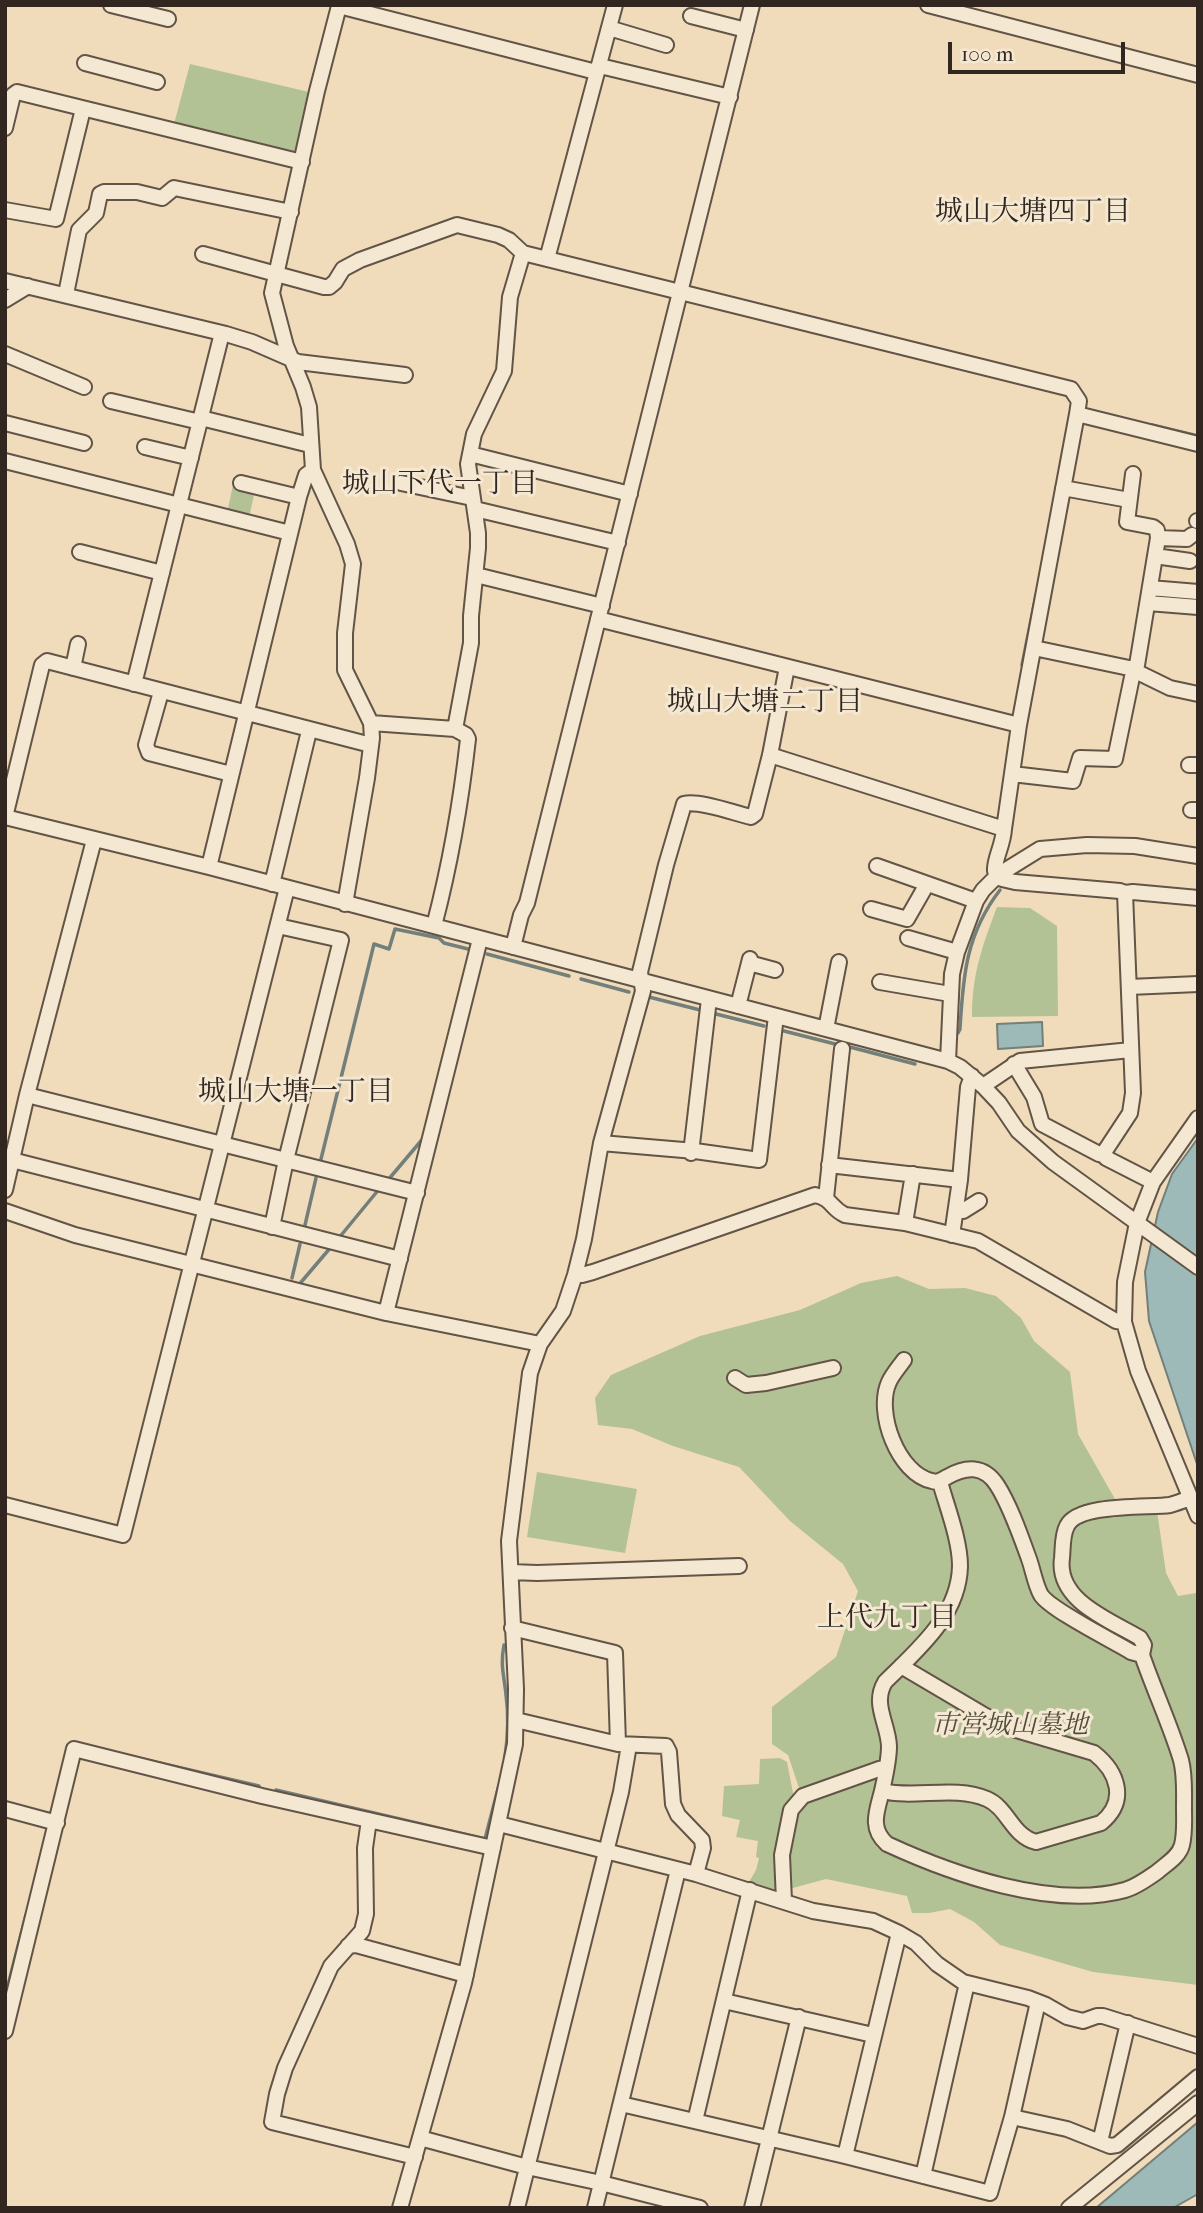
<!DOCTYPE html>
<html>
<head>
<meta charset="utf-8">
<style>
	body { margin:0 }
	#map { position:relative; width:1203px; height:2213px; overflow:hidden; background:#f0dcba; font-family:"IM FELL French Canon",serif }
	canvas { display:block }
	.frame { position:absolute; inset:0; border:7px solid #322720; pointer-events:none }
	.scale { position:absolute; left:948px; top:42px; width:177px; height:32px; box-sizing:border-box; border:4px solid #322720; border-top:0; padding-left:9px; font-size:21px; line-height:24px; white-space:nowrap; color:#322720; -webkit-text-stroke:5px #f5e8d2; paint-order:stroke }
</style>
</head>
<body>
<div id="map">
<canvas width="1203" height="2213"></canvas>
<div class="frame"></div>
<div class="scale">100 m</div>
</div>
<script>
const ctx = document.querySelector('canvas').getContext('2d');
ctx.lineJoin = 'round';
function paint(path, color) {
  ctx.fillStyle = color;
  ctx.fill(path, 'evenodd');
}
function trace(path, color, width, dash) {
  ctx.strokeStyle = color;
  ctx.lineWidth = width;
  ctx.lineCap = dash ? 'butt' : 'round';
  ctx.setLineDash(dash || []);
  ctx.stroke(path);
}
function write(font, color, halo, rows, align = 'center') {
  ctx.font = font + ' "IM FELL French Canon","Noto Serif JP",serif';
  ctx.lineWidth = 6;
  ctx.setLineDash([]);
  ctx.textBaseline = 'middle';
  ctx.strokeStyle = halo;
  ctx.fillStyle = color;
  for (const [text, x, y, turn = 0] of rows) {
    ctx.save();
    ctx.translate(x, y);
    ctx.rotate((+turn || 0) * Math.PI / 180);
    ctx.textAlign = isNaN(turn) ? turn : align;
    if (halo) ctx.strokeText(text, 0, 0);
    ctx.fillText(text, 0, 0);
    ctx.restore();
  }
}
paint(new Path2D(`
	M 190,64 L 309,92 L 295,154 L 174,124 Z
	M 233,485 L 255,490 L 249,518 L 227,513 Z
	M 997,907 L 1030,908 L 1057,926 L 1058,1016 L 972,1017 C 972,974 982,947 997,907 Z
	M 897,1276 L 929,1289 L 965,1288 L 996,1296 L 1021,1318 L 1034,1341 L 1070,1372 L 1078,1434 L 1124,1515 L 1157,1511 L 1166,1573 L 1178,1596 L 1196,1593 L 1198,1598 L 1198,1985 L 1093,1972 L 1000,1945 L 974,1922 L 950,1909 L 929,1913 L 912,1913 L 907,1896 L 826,1879 L 789,1889 L 785,1854 L 799,1788 L 788,1755 L 772,1744 L 772,1707 L 836,1657 L 858,1591 L 843,1564 L 790,1521 L 739,1467 L 673,1446 L 632,1429 L 598,1425 L 595,1398 L 611,1375 L 700,1336 L 800,1310 L 861,1283 Z
	M 537,1472 L 637,1489 L 625,1553 L 527,1537 Z
	M 780,1758 L 787,1762 L 795,1803 L 777,1892 L 749,1882 L 756,1870 L 759,1858 L 756,1857 L 758,1841 L 736,1837 L 740,1820 L 722,1816 L 724,1786 L 759,1784 L 760,1759 Z`), '#b3c295');
const water = new Path2D(`
	M 1042,1022 L 1043,1046 L 998,1049 L 997,1024 Z
	M 1198,1138 L 1198,1467 L 1149,1321 L 1145,1272 L 1158,1212 L 1172,1174 Z
	M 1198,2122 L 1198,2194 L 1173,2208 L 1096,2208 Z`);
paint(water, '#9dbab8');
trace(water, '#727f7b', 2);
trace(new Path2D(`
	M 1152,425 L 1198,436
	M 1022,665 L 1036,595
	M 1162,857 L 1198,863
	M 487,954 L 569,976
	M 581,979 L 629,992
	M 649,997 L 704,1011
	M 712,1013 L 764,1026
	M 784,1031 L 839,1045
	M 958,1033 L 960,1029 C 963,976 966,934 1000,890
	M 846,1046 L 915,1064
	M 321,1159 L 374,944 L 389,949 L 395,929 L 439,938 L 444,943 L 468,949
	M 388,1180 L 426,1135
	M 305,1225 L 316,1178
	M 338,1239 L 380,1188
	M 292,1278 L 300,1244
	M 297,1287 L 331,1247
	M 504,1645 C 500,1666 504,1674 506,1695 C 509,1716 508,1736 505,1757
	M 125,1755 L 259,1786
	M 276,1790 L 485,1839 L 499,1785
	M 5,1997 L 26,1915`), '#727f7b', 3.5);
const minor = new Path2D(`
	M 111,5 L 168,19
	M 928,5 L 1198,75
	M 691,16 L 746,30
	M 609,28 L 666,45
	M 85,63 L 157,82
	M 600,66 L 730,97
	M 5,128 L 13,95 L 17,92 L 302,162
	M 5,210 L 56,219 L 83,109
	M 203,254 L 324,287 L 329,287 L 335,282 L 343,269 L 360,260 L 457,225 L 498,235 L 509,240 L 523,253 L 1071,389 L 1079,401 L 1077,414 L 1019,725 L 1004,829 C 1003,846 994,859 995,871 L 1002,879 L 1015,882 L 1120,891 L 1125,893 L 1133,892 L 1198,898
	M 547,259 L 615,5
	M 5,281 L 226,334 L 252,342 L 298,362 L 405,375
	M 66,294 L 79,230 L 96,213 L 100,194 L 104,192 L 137,192 L 162,198 L 174,188 L 291,212
	M 5,300 L 28,286
	M 5,354 L 84,387
	M 111,401 L 200,422
	M 1077,414 L 1198,444
	M 201,418 L 310,445
	M 5,423 L 84,443
	M 145,447 L 191,458
	M 470,454 L 630,494
	M 5,461 L 290,533
	M 1133,474 L 1127,522 L 1153,527 L 1157,530 L 1158,538
	M 241,483 L 299,497
	M 401,483 L 472,498
	M 1063,488 L 1129,500
	M 475,509 L 618,543
	M 1197,521 L 1198,521
	M 80,552 L 162,573
	M 1155,556 L 1190,561
	M 476,575 L 602,606
	M 1150,588 L 1198,592
	M 1148,603 L 1198,607
	M 598,619 L 1019,725
	M 1034,648 L 1129,668 L 1170,688 L 1198,694
	M 73,668 L 78,644
	M 134,684 L 222,333
	M 161,692 L 146,745 L 149,753 L 231,774
	M 371,723 L 455,729 L 466,735 L 468,739 C 461,802 450,865 434,926
	M 455,729 L 471,643 L 471,616 L 478,548 L 478,533 L 468,464 L 474,434 L 504,371 L 510,297 L 523,253
	M 770,755 L 1004,829
	M 1189,765 L 1198,765
	M 1012,774 L 1073,781 L 1080,758 L 1115,759 L 1132,677 L 1137,665 L 1158,538 L 1187,539 L 1192,535
	M 1191,810 L 1198,810
	M 5,817 L 209,867 L 948,1061 L 960,1067 L 983,1086 L 999,1103 L 1018,1131 L 1053,1162 L 1198,1267
	M 5,817 L 42,665 L 47,661 L 371,745
	M 877,866 L 976,901
	M 209,867 L 299,497 L 306,475 L 313,470
	M 272,884 L 309,731
	M 1125,893 L 1133,1093 L 1130,1113 L 1105,1151 L 1106,1158 L 1153,1182
	M 345,904 L 367,778 L 372,738 L 371,723 L 345,670 L 345,633 L 353,564 L 347,544 L 313,470 L 309,407 L 303,387 L 286,346 L 272,293 L 317,91 L 339,6 L 596,72
	M 871,909 L 907,919 L 927,884
	M 908,938 L 957,952
	M 513,947 L 521,915 L 527,903 L 752,5
	M 749,963 L 775,970
	M 880,982 L 950,994
	M 1129,987 L 1198,984
	M 738,1006 L 750,959
	M 826,1029 L 839,962
	M 948,1061 L 952,974 L 957,952 L 976,901 L 983,890 L 998,875 L 1040,849 L 1087,845 L 1135,846 L 1198,856
	M 1014,1064 L 1034,1097 L 1042,1124 L 1099,1154 L 1105,1155
	M 983,1086 L 1020,1061 L 1131,1050
	M 27,1095 L 417,1193
	M 1198,1118 L 1153,1182 L 1137,1223 L 1125,1282 L 1124,1322 L 1138,1371 L 1198,1516
	M 601,1143 L 695,1151 L 759,1160 L 776,1016
	M 691,1153 L 709,999
	M 12,1160 L 400,1259
	M 829,1165 L 960,1180
	M 5,1190 L 27,1095 L 94,840
	M 826,1198 L 842,1049
	M 5,1211 L 75,1235 L 386,1313 L 540,1344
	M 957,1211 L 963,1211 L 979,1201
	M 905,1223 L 913,1174
	M 272,1227 L 286,1160 L 341,940 L 278,926
	M 952,1235 L 960,1180 L 968,1087 L 972,1076
	M 575,1275 L 582,1275 L 593,1272 L 815,1195 C 833,1199 830,1208 845,1215 L 905,1223 L 978,1241 L 1116,1321 L 1124,1322
	M 386,1313 L 480,939
	M 904,1360 C 899,1367 892,1375 889,1382 C 875,1412 898,1474 932,1481 C 938,1483 941,1480 947,1477 C 966,1466 984,1465 997,1485 C 1010,1505 1021,1537 1029,1559 C 1033,1570 1035,1584 1041,1595 C 1051,1610 1113,1641 1131,1652 L 1142,1655
	M 735,1378 L 746,1385 L 766,1383 L 833,1368
	M 5,1505 L 123,1535 L 287,888
	M 511,1572 L 537,1573 L 739,1566
	M 512,1628 L 615,1653 L 618,1744 L 666,1746 L 669,1752 L 673,1804 L 678,1815 L 702,1840 L 703,1848 L 696,1874
	M 901,1666 L 984,1715 L 1013,1729 L 1094,1753 C 1118,1772 1128,1801 1101,1823 L 1036,1842 C 1012,1836 1008,1808 987,1799 C 954,1785 916,1799 882,1791 C 877,1811 869,1828 887,1844 C 952,1874 1053,1910 1125,1890 C 1136,1887 1147,1879 1157,1872 C 1166,1864 1179,1857 1182,1845 C 1185,1833 1184,1820 1184,1808 C 1184,1792 1185,1775 1181,1760 C 1170,1724 1154,1690 1142,1655 L 1144,1645 L 1140,1638 C 1110,1620 1056,1601 1062,1558 C 1063,1549 1062,1535 1067,1526 C 1078,1503 1149,1508 1170,1505 C 1178,1503 1184,1500 1191,1498
	M 516,1720 L 618,1744
	M 882,1791 C 885,1777 889,1761 889,1746 C 888,1723 872,1704 885,1682 C 917,1650 959,1616 960,1566 C 960,1540 947,1507 940,1482
	M 5,1809 L 57,1823
	M 369,1820 L 365,1848 L 366,1914 L 362,1931 L 331,1966 L 285,2068 L 277,2094 L 272,2122 L 415,2157
	M 499,1824 L 696,1874 L 813,1911 L 873,1921 L 899,1933 L 916,1943 L 937,1964 L 963,1982 L 1028,1998 L 1046,2005 L 1067,2017 L 1083,2021 L 1097,2016 L 1103,2016 L 1198,2046
	M 784,1901 L 782,1855 L 791,1810 L 803,1796 L 879,1769 L 885,1768
	M 348,1946 L 356,1945 L 466,1975
	M 724,2001 L 873,2035
	M 5,2031 L 74,1749 L 262,1796 L 493,1848
	M 621,2104 L 845,2156 L 990,2193 L 1012,2117 L 1038,2002
	M 1012,2117 L 1067,2129 L 1110,2146 L 1117,2145 L 1198,2077
	M 695,2121 L 750,1890
	M 420,2138 L 527,2167 L 601,2183 L 700,2208
	M 1100,2142 L 1128,2023
	M 845,2156 L 899,1933
	M 923,2176 L 967,1983
	M 400,2208 L 464,1983 L 515,1744 L 516,1689 L 509,1541 L 530,1373 L 540,1344 L 563,1311 L 575,1275 L 584,1239 L 601,1143 L 643,991 L 640,972 L 666,865 L 684,804 C 699,800 734,813 751,817 L 755,814 L 770,755 L 787,667
	M 517,2208 L 621,1792 L 629,1745
	M 595,2208 L 678,1870
	M 752,2208 L 799,2017
	M 1069,2208 L 1198,2103`);
trace(minor, '#625446', 18);
trace(minor, '#f5e8d2', 14);
write('italic 26px', '#524e3d', '#f5e8d2', [
	["市営城山墓地",1010,1727]
]);
write('28px', '#322720', '#f5e8d2', [
	["城山大塘四丁目",1033,213],
	["城山下代一丁目",440,485],
	["城山大塘二丁目",765,703],
	["城山大塘一丁目",296,1093],
	["上代九丁目",887,1619]
]);
</script>
</body>
</html>
